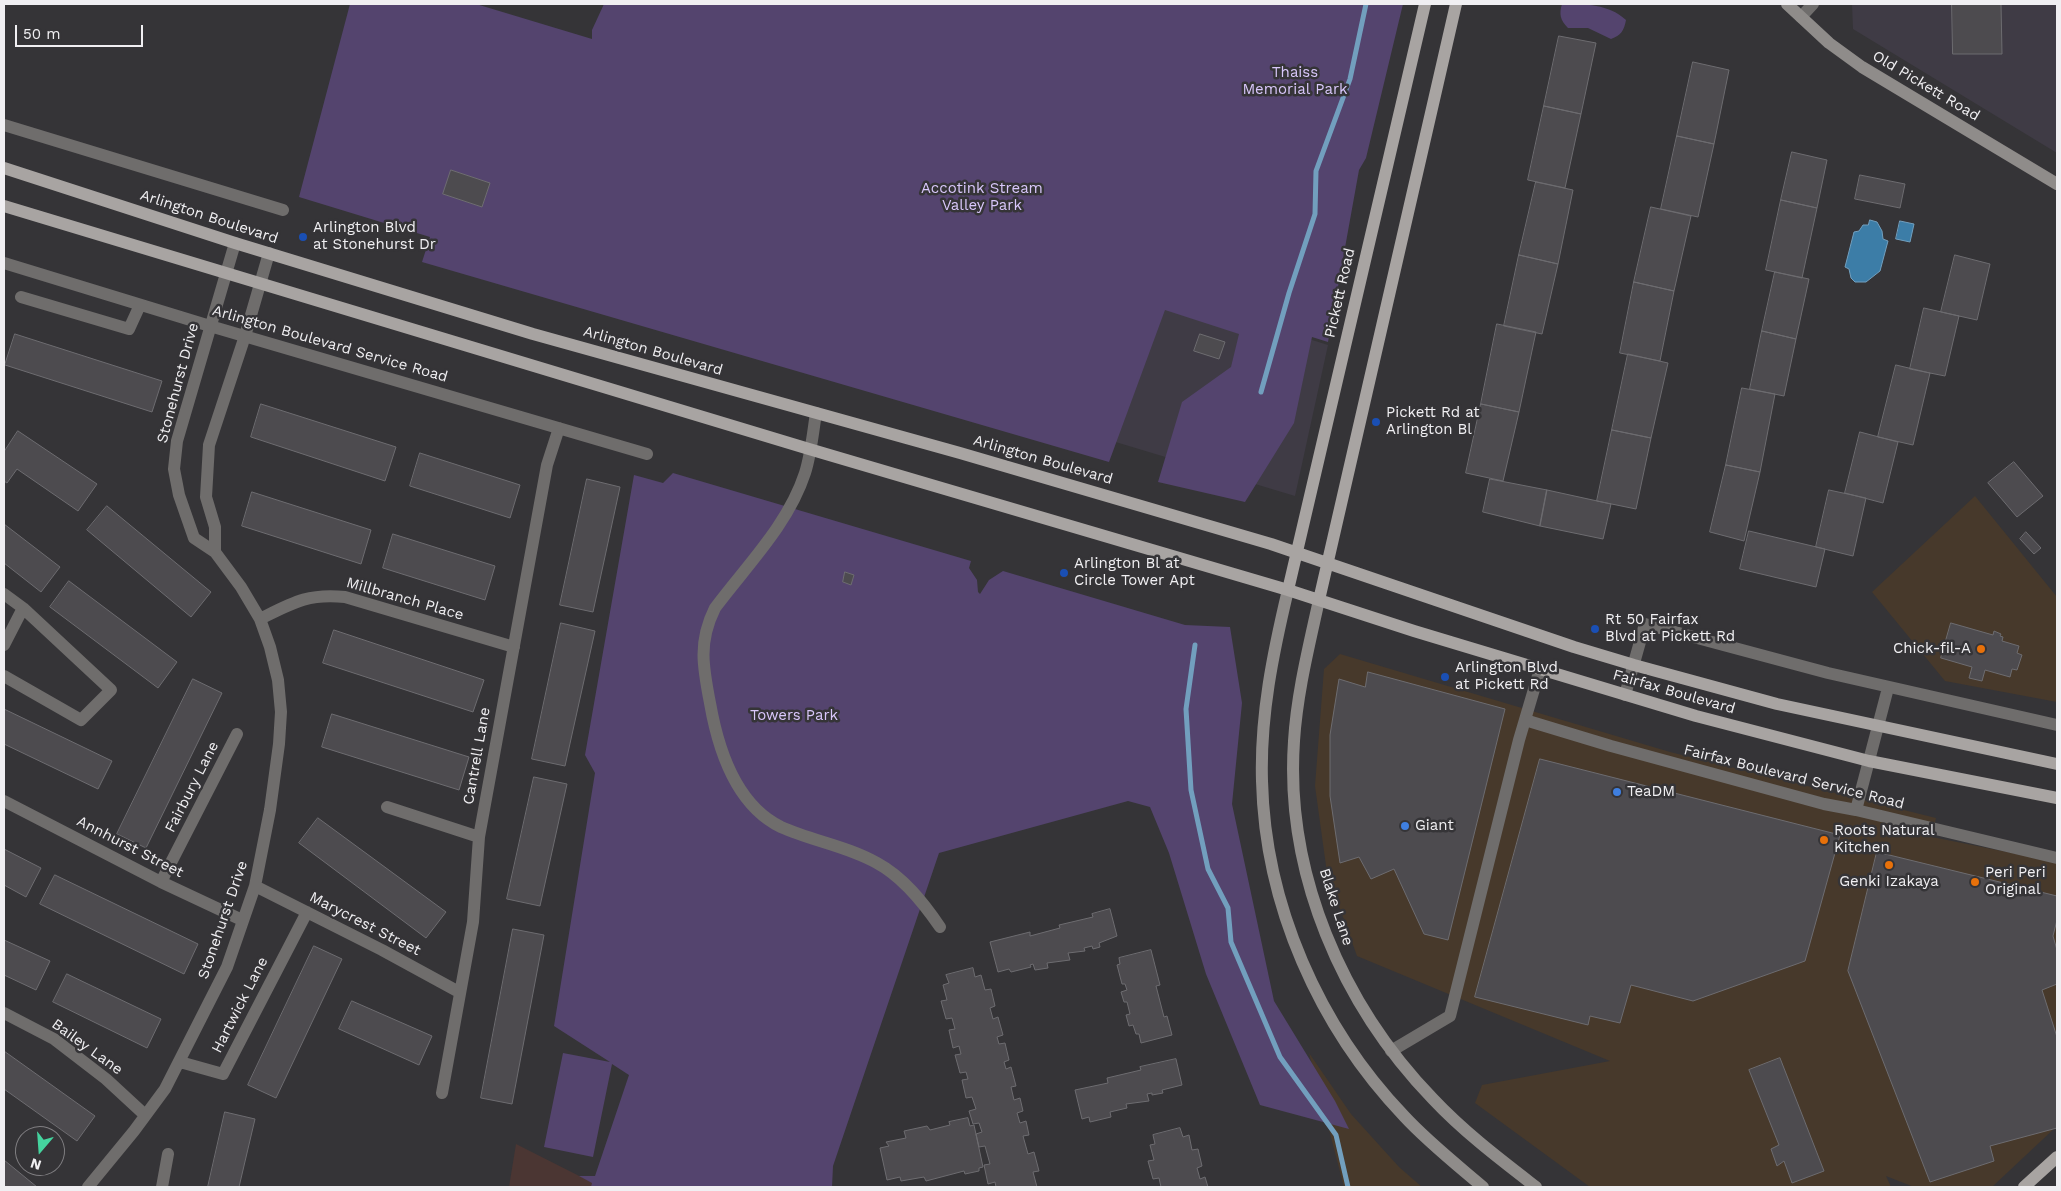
<!DOCTYPE html>
<html>
<head>
<meta charset="utf-8">
<style>
	body { margin:0 }
	#map { position:relative; width:2061px; height:1191px; overflow:hidden; background:#353437; font-family:"Work Sans",sans-serif }
	canvas { display:block }
	.frame { position:absolute; inset:0; border:5px solid #f0eff2; pointer-events:none }
	.north { position:absolute; left:15px; top:1126px; width:50px; height:50px; box-sizing:border-box; background:#353437; border:1px solid #807f82; border-radius:50%; rotate:198deg; font-size:14px; font-weight:700; line-height:20px; text-align:center; color:#f0eff2 }
	.north::after { content:''; display:block; margin:auto; width:18px; height:22px; background:#45d49f; clip-path:polygon(50% 0,100% 100%,50% 72%,0 100%) }
	.scale { position:absolute; left:15px; top:25px; width:128px; height:22px; box-sizing:border-box; border:2px solid #f0eff2; border-top:0; padding-left:6px; font-size:15px; line-height:18px; white-space:nowrap; color:#f0eff2; -webkit-text-stroke:4px #353437; paint-order:stroke }
</style>
</head>
<body>
<div id="map">
<canvas width="2061" height="1191"></canvas>
<div class="frame"></div>
<div class="north">N</div>
<div class="scale">50 m</div>
</div>
<script>
const ctx = document.querySelector('canvas').getContext('2d');
ctx.lineJoin = 'round';
function paint(path, color) {
  ctx.fillStyle = color;
  ctx.fill(path, 'evenodd');
}
function trace(path, color, width, dash) {
  ctx.strokeStyle = color;
  ctx.lineWidth = width;
  ctx.lineCap = dash ? 'butt' : 'round';
  ctx.setLineDash(dash || []);
  ctx.stroke(path);
}
function write(font, color, halo, rows, align = 'center') {
  ctx.font = font + ' "Work Sans",sans-serif';
  ctx.lineWidth = 5;
  ctx.setLineDash([]);
  ctx.textBaseline = 'middle';
  ctx.strokeStyle = halo;
  ctx.fillStyle = color;
  for (const [text, x, y, turn = 0] of rows) {
    ctx.save();
    ctx.translate(x, y);
    ctx.rotate((+turn || 0) * Math.PI / 180);
    ctx.textAlign = isNaN(turn) ? turn : align;
    if (halo) ctx.strokeText(text, 0, 0);
    ctx.fillText(text, 0, 0);
    ctx.restore();
  }
}
paint(new Path2D(`
	M 1975,496 L 2057,597 L 2057,702 L 1945,681 L 1872,592 Z
	M 1340,654 L 1670,752 L 1936,818 L 1932,837 L 2057,862 L 2057,1126 L 1992,1187 L 1914,1187 L 1886,1176 L 1891,1187 L 1590,1187 L 1475,1103 L 1482,1085 L 1610,1061 L 1357,956 L 1327,873 L 1315,786 L 1324,669 Z
	M 1309,1053 L 1351,1114 L 1399,1167 L 1422,1187 L 1344,1187 Z`), '#47392b');
paint(new Path2D(`
	M 1852,4 L 2057,4 L 2057,153 L 1853,29 Z
	M 1154,290 L 1328,345 L 1295,496 L 1109,440 Z`), '#3f3b45');
paint(new Path2D(`
	M 516,1144 L 601,1187 L 509,1187 Z`), '#4b3633');
paint(new Path2D(`
	M 350,4 L 476,4 L 592,39 L 592,30 L 604,4 L 1403,4 L 1366,158 L 1359,170 L 1328,342 L 1312,337 L 1294,423 L 1245,502 L 1158,482 L 1182,402 L 1231,367 L 1239,334 L 1165,310 L 1109,462 L 422,262 L 430,237 L 299,197 Z
	M 1562,4 C 1585,4 1609,4 1626,20 C 1624,31 1621,35 1611,39 L 1588,28 L 1568,28 C 1560,20 1559,14 1562,4 Z
	M 673,473 L 971,561 L 969,568 L 977,580 L 978,592 L 980,594 L 989,580 L 1003,571 L 1185,625 L 1230,627 L 1242,703 L 1232,804 L 1274,1001 L 1335,1101 L 1349,1129 L 1260,1105 L 1206,974 L 1169,853 L 1150,807 L 1128,801 L 939,853 L 833,1166 L 832,1187 L 591,1187 L 592,1183 L 579,1176 L 595,1176 L 629,1075 L 612,1064 L 593,1157 L 544,1147 L 563,1053 L 610,1062 L 554,1026 L 595,773 L 585,755 L 634,475 L 663,483 Z`), '#54446e');
const water = new Path2D(`
	M 1870,220 L 1877,222 L 1882,231 L 1883,239 L 1888,241 L 1880,271 L 1866,282 L 1855,282 L 1851,278 L 1849,269 L 1845,267 L 1854,232 L 1859,231 L 1863,225 L 1868,225 Z
	M 1900,221 L 1914,224 L 1910,242 L 1896,239 Z`);
paint(water, '#3c7da7');
trace(water, '#729fbe', 1);
trace(new Path2D(`
	M 1261,392 L 1289,293 L 1315,214 L 1316,171 L 1350,79 L 1366,4
	M 1195,645 L 1186,709 L 1191,790 L 1208,869 L 1228,908 L 1231,942 L 1280,1057 L 1336,1135 L 1348,1187`), '#729fbe', 5);
const building = new Path2D(`
	M 1952,4 L 2001,4 L 2002,54 L 1953,54 Z
	M 1559,36 L 1596,43 L 1581,114 L 1544,106 Z
	M 1693,62 L 1729,70 L 1714,144 L 1677,136 Z
	M 1544,106 L 1581,114 L 1565,188 L 1528,180 Z
	M 1677,136 L 1714,144 L 1698,217 L 1661,209 Z
	M 1792,152 L 1827,160 L 1817,208 L 1781,200 Z
	M 451,170 L 490,183 L 482,207 L 443,194 Z
	M 1860,175 L 1905,184 L 1900,208 L 1855,199 Z
	M 1536,182 L 1573,190 L 1558,264 L 1519,255 Z
	M 1781,200 L 1817,208 L 1802,278 L 1766,270 Z
	M 1651,207 L 1691,216 L 1674,291 L 1634,282 Z
	M 1519,255 L 1558,264 L 1542,334 L 1504,326 Z
	M 1955,255 L 1990,264 L 1977,320 L 1941,312 Z
	M 1775,272 L 1809,279 L 1796,339 L 1762,331 Z
	M 1634,282 L 1674,291 L 1660,361 L 1620,353 Z
	M 1924,308 L 1959,316 L 1945,376 L 1910,369 Z
	M 1497,324 L 1536,332 L 1519,412 L 1481,404 Z
	M 1762,331 L 1796,339 L 1784,396 L 1750,389 Z
	M 15,334 L 162,381 L 152,412 L 5,365 Z
	M 1200,334 L 1225,342 L 1219,359 L 1194,351 Z
	M 1628,354 L 1668,363 L 1651,438 L 1612,430 Z
	M 1896,365 L 1930,373 L 1913,445 L 1878,437 Z
	M 1742,388 L 1775,394 L 1760,472 L 1726,465 Z
	M 261,404 L 396,447 L 385,481 L 251,437 Z
	M 1481,404 L 1519,412 L 1503,481 L 1466,473 Z
	M 1612,430 L 1651,438 L 1636,509 L 1597,501 Z
	M 18,431 L 97,484 L 78,511 L 17,469 L 7,483 L 4,481 L 4,452 Z
	M 1860,432 L 1898,442 L 1883,503 L 1845,493 Z
	M 420,453 L 520,485 L 510,518 L 410,486 Z
	M 2014,462 L 2043,496 L 2017,517 L 1988,483 Z
	M 1726,465 L 1760,472 L 1744,541 L 1710,532 Z
	M 587,479 L 620,487 L 593,612 L 560,605 Z
	M 1490,479 L 1547,490 L 1540,526 L 1483,512 Z
	M 1547,490 L 1611,504 L 1603,539 L 1540,526 Z
	M 1829,490 L 1866,498 L 1853,556 L 1816,547 Z
	M 252,492 L 371,530 L 361,564 L 242,526 Z
	M 107,506 L 211,592 L 191,617 L 87,530 Z
	M 4,524 L 60,567 L 41,592 L 4,563 Z
	M 1749,531 L 1825,549 L 1816,587 L 1740,569 Z
	M 2026,532 L 2041,548 L 2034,554 L 2020,539 Z
	M 393,534 L 495,566 L 485,600 L 383,568 Z
	M 845,572 L 854,575 L 851,585 L 843,582 Z
	M 69,581 L 177,662 L 158,688 L 50,607 Z
	M 561,623 L 595,631 L 565,766 L 532,759 Z
	M 1951,623 L 1993,635 L 1994,631 L 2001,634 L 2000,636 L 2003,637 L 2002,641 L 2019,646 L 2017,653 L 2022,655 L 2017,670 L 2012,669 L 2010,677 L 1985,670 L 1982,681 L 1969,678 L 1972,667 L 1941,658 Z
	M 334,630 L 484,680 L 473,712 L 323,663 Z
	M 1368,672 L 1505,709 L 1448,940 L 1424,934 L 1394,869 L 1371,879 L 1359,857 L 1340,863 L 1330,796 L 1330,735 L 1339,679 L 1365,687 Z
	M 193,679 L 222,693 L 146,848 L 117,834 Z
	M 4,709 L 112,761 L 98,789 L 4,744 Z
	M 332,714 L 469,757 L 459,790 L 322,747 Z
	M 1540,759 L 1840,835 L 1805,961 L 1693,1001 L 1631,985 L 1620,1023 L 1590,1016 L 1588,1025 L 1475,997 Z
	M 534,777 L 567,784 L 540,906 L 507,899 Z
	M 318,818 L 446,912 L 426,938 L 299,843 Z
	M 4,849 L 41,868 L 26,897 L 4,885 Z
	M 1877,852 L 2057,896 L 2057,920 L 2053,936 L 2057,950 L 2057,984 L 2042,990 L 2057,1037 L 2057,1128 L 1990,1146 L 1994,1161 L 1930,1182 L 1848,971 Z
	M 55,875 L 198,944 L 184,974 L 40,904 Z
	M 1110,909 L 1117,936 L 1099,943 L 1100,947 L 1093,949 L 1092,946 L 1084,948 L 1085,951 L 1068,953 L 1070,960 L 1047,963 L 1048,968 L 1035,970 L 1033,964 L 1030,965 L 1031,967 L 1011,972 L 1009,969 L 998,972 L 990,942 L 1030,932 L 1030,936 L 1060,928 L 1059,925 L 1093,917 L 1092,914 Z
	M 513,929 L 544,935 L 512,1104 L 481,1098 Z
	M 4,940 L 50,961 L 36,990 L 4,975 Z
	M 314,946 L 342,959 L 276,1098 L 248,1085 Z
	M 1151,950 L 1160,985 L 1156,986 L 1164,1017 L 1167,1016 L 1172,1035 L 1141,1043 L 1139,1034 L 1136,1034 L 1133,1025 L 1129,1026 L 1126,1015 L 1130,1014 L 1127,1002 L 1124,1002 L 1121,992 L 1127,990 L 1125,984 L 1122,984 L 1117,965 L 1120,964 L 1119,958 Z
	M 973,968 L 975,977 L 981,975 L 985,990 L 991,989 L 995,1006 L 990,1008 L 993,1019 L 998,1017 L 1003,1035 L 997,1037 L 999,1044 L 1005,1043 L 1009,1060 L 1004,1062 L 1006,1069 L 1011,1067 L 1016,1086 L 1011,1087 L 1014,1100 L 1020,1098 L 1023,1111 L 1017,1113 L 1020,1123 L 1026,1121 L 1029,1135 L 1023,1136 L 1028,1154 L 1034,1152 L 1039,1171 L 1033,1172 L 1037,1187 L 996,1187 L 995,1182 L 988,1184 L 984,1165 L 990,1164 L 985,1146 L 979,1147 L 976,1134 L 982,1132 L 979,1123 L 973,1124 L 969,1111 L 976,1109 L 972,1097 L 966,1098 L 962,1080 L 968,1079 L 966,1072 L 960,1073 L 955,1055 L 961,1054 L 959,1046 L 953,1048 L 949,1030 L 955,1029 L 952,1018 L 946,1019 L 941,1001 L 947,1000 L 943,985 L 949,983 L 946,975 Z
	M 67,974 L 161,1019 L 147,1048 L 53,1002 Z
	M 352,1001 L 432,1036 L 419,1065 L 339,1029 Z
	M 4,1051 L 95,1116 L 77,1141 L 4,1089 Z
	M 1780,1058 L 1824,1171 L 1792,1183 L 1784,1161 L 1777,1166 L 1771,1149 L 1779,1145 L 1749,1070 Z
	M 1176,1059 L 1182,1085 L 1162,1090 L 1163,1093 L 1152,1095 L 1152,1093 L 1147,1094 L 1149,1101 L 1126,1104 L 1127,1108 L 1110,1112 L 1111,1117 L 1090,1122 L 1089,1117 L 1082,1119 L 1075,1090 L 1108,1083 L 1107,1078 L 1141,1070 L 1140,1067 Z
	M 225,1112 L 255,1119 L 239,1187 L 208,1187 Z
	M 968,1118 L 970,1126 L 974,1125 L 983,1167 L 979,1168 L 979,1171 L 965,1174 L 964,1171 L 926,1181 L 924,1177 L 901,1181 L 900,1177 L 887,1180 L 880,1148 L 889,1146 L 886,1142 L 906,1138 L 904,1131 L 927,1126 L 930,1130 L 950,1125 L 949,1122 Z
	M 1180,1128 L 1183,1137 L 1189,1135 L 1192,1150 L 1198,1149 L 1202,1166 L 1197,1168 L 1200,1179 L 1205,1177 L 1208,1187 L 1161,1187 L 1159,1178 L 1153,1179 L 1148,1161 L 1154,1160 L 1150,1145 L 1155,1144 L 1153,1135 Z
	M 4,1160 L 37,1187 L 4,1187 Z`);
paint(building, '#4d4b4f');
trace(building, '#6d6c70', 1);
trace(new Path2D(`
	M 1801,17 L 1813,4
	M 4,125 L 283,210
	M 4,263 L 210,326 L 647,454
	M 21,297 L 129,329 L 140,305
	M 816,413 C 813,432 811,454 805,473 C 788,525 747,565 715,608 C 698,642 703,667 710,703 C 718,749 736,805 781,827 C 812,841 847,846 877,863 C 903,877 923,902 940,927
	M 215,552 L 215,527 L 206,497 L 209,445 L 245,336 L 269,253
	M 4,594 L 23,608
	M 260,619 C 292,603 308,593 345,597 L 514,647
	M 4,645 L 23,608 L 111,690 L 81,720 L 4,676
	M 1625,695 L 1645,624 L 1828,673 L 2057,725
	M 1525,720 L 1611,746 L 1824,804 L 1856,810 L 2057,858
	M 4,801 L 161,882 L 242,920
	M 387,807 L 479,837
	M 1856,810 L 1888,688
	M 161,882 L 237,734
	M 255,886 L 382,950 L 459,992
	M 4,1013 L 54,1039 L 106,1079 L 145,1115
	M 1391,1051 L 1450,1016 L 1519,740 L 1540,669
	M 180,1062 L 223,1074 L 307,912
	M 442,1093 L 473,922 L 479,837 L 547,465 L 559,428
	M 88,1187 L 134,1131 L 165,1089 L 227,967 L 255,886 L 270,810 L 279,744 L 281,712 L 278,680 L 270,647 L 260,619 L 241,587 L 215,552 L 194,538 L 179,495 L 174,469 L 177,441 L 235,243
	M 162,1187 L 168,1154`), '#6f6d6c', 12);
trace(new Path2D(`
	M 1787,4 L 1829,43 L 1862,67 L 2057,184
	M 1288,590 C 1273,653 1260,716 1262,781 C 1265,905 1319,1027 1404,1116 C 1428,1142 1456,1164 1483,1187
	M 1319,600 C 1309,646 1297,693 1294,741 C 1285,873 1342,1005 1433,1099 C 1464,1132 1501,1160 1536,1187`), '#8f8c8a', 12);
trace(new Path2D(`
	M 4,168 L 235,243 L 533,334 L 960,453 L 1271,544 L 1574,647 L 1634,665 L 1777,704 L 2057,764
	M 4,206 L 809,449 L 1288,590 L 1414,631 L 1696,716 L 1869,761 L 2057,798
	M 1288,590 L 1425,4
	M 1319,600 L 1456,4
	M 2024,1187 L 2057,1157`), '#a8a4a2', 12);
for (const [x, y, r, color] of [
	[303,237,5,"#1a4fb4"],
	[1376,422,5,"#1a4fb4"],
	[1064,573,5,"#1a4fb4"],
	[1595,629,5,"#1a4fb4"],
	[1981,649,5,"#e8710a"],
	[1445,677,5,"#1a4fb4"],
	[1617,792,5,"#3f7fe0"],
	[1405,826,5,"#3f7fe0"],
	[1824,840,5,"#e8710a"],
	[1889,865,5,"#e8710a"],
	[1975,882,5,"#e8710a"]
]) {
  const dot = new Path2D();
  dot.arc(x, y, r, 0, 2 * Math.PI);
  ctx.fillStyle = color;
  ctx.fill(dot);
  trace(dot, '#353437', 2);
}
write('15px', '#d9c7fb', '#353437', [
	["Thaiss",1295,73],
	["Memorial Park",1295,90],
	["Accotink Stream",982,189],
	["Valley Park",982,206],
	["Towers Park",794,716]
]);
write('15px', '#f0eff2', '#353437', [
	["Old Pickett Road",1926,86,31],
	["Arlington Boulevard",209,217,18],
	["Pickett Road",1340,293,-77],
	["Arlington Boulevard Service Road",330,344,16],
	["Arlington Boulevard",653,351,16],
	["Stonehurst Drive",178,383,-75],
	["Arlington Boulevard",1043,460,16],
	["Millbranch Place",405,599,16],
	["Fairfax Boulevard",1674,692,16],
	["Cantrell Lane",477,756,-80],
	["Fairfax Boulevard Service Road",1794,777,14],
	["Fairbury Lane",192,787,-63],
	["Annhurst Street",130,847,27],
	["Blake Lane",1336,907,72],
	["Stonehurst Drive",223,920,-71],
	["Marycrest Street",365,924,27],
	["Hartwick Lane",240,1005,-63],
	["Bailey Lane",87,1047,36]
]);
write('15px', '#f0eff2', '#353437', [
	["Arlington Blvd",313,228],
	["at Stonehurst Dr",313,245],
	["Pickett Rd at",1386,413],
	["Arlington Bl",1386,430],
	["Arlington Bl at",1074,564],
	["Circle Tower Apt",1074,581],
	["Rt 50 Fairfax",1605,620],
	["Blvd at Pickett Rd",1605,637],
	["Chick-fil-A",1971,649,"right"],
	["Arlington Blvd",1455,668],
	["at Pickett Rd",1455,685],
	["TeaDM",1627,792],
	["Giant",1415,826],
	["Roots Natural",1834,831],
	["Kitchen",1834,848],
	["Peri Peri",1985,873],
	["Original",1985,890],
	["Genki Izakaya",1889,882,"center"]
], 'left');
</script>
</body>
</html>
